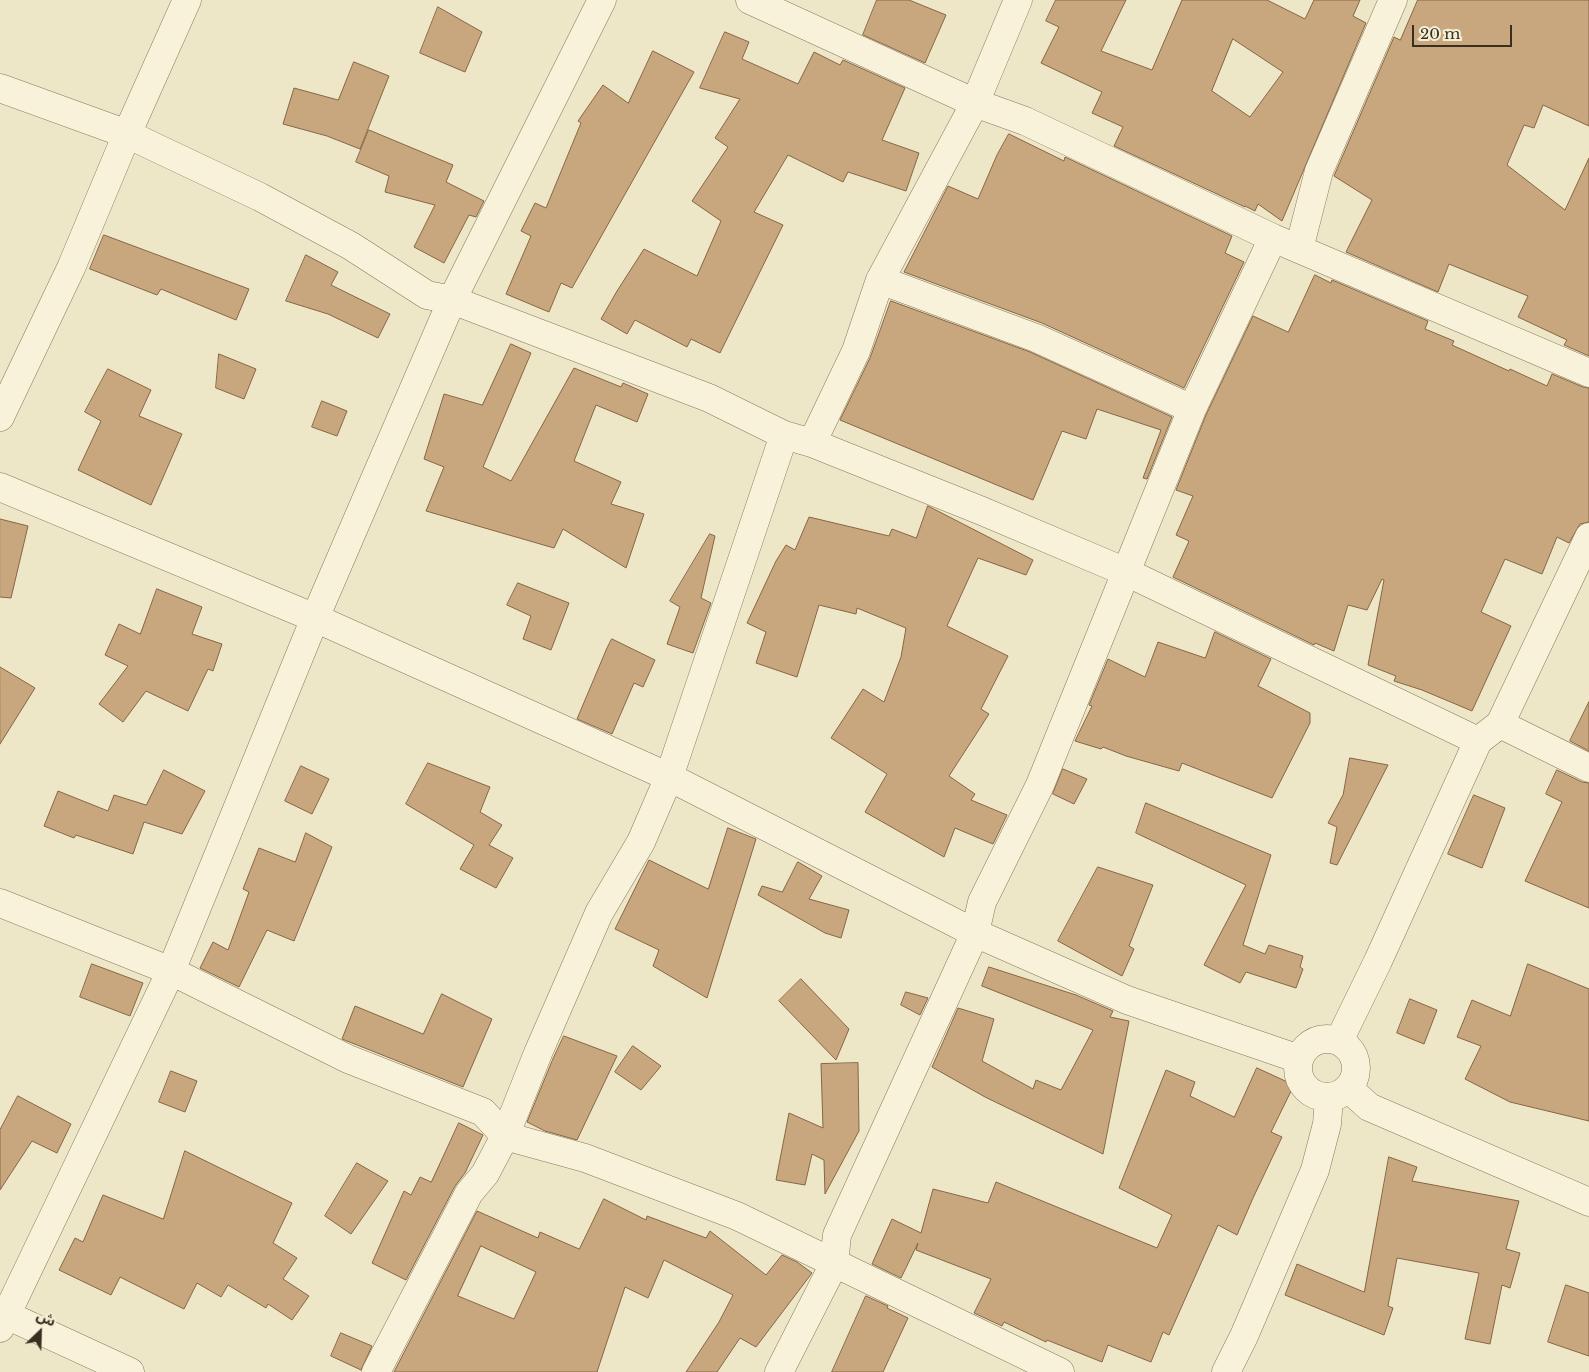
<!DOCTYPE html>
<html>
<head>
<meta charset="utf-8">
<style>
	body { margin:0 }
	#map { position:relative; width:1589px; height:1372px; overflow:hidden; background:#ede6c7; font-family:"Libre Baskerville","Noto Sans Arabic",serif }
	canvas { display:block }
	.north { position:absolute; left:15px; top:1307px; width:50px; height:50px; -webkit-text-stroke:4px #f4efd6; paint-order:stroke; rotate:24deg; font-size:14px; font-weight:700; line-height:20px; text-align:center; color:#392f20 }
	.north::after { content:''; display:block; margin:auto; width:18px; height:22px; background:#392f20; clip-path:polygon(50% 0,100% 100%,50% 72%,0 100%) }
	.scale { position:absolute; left:1412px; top:25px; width:100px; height:22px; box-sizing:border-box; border:2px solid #392f20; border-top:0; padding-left:6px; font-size:15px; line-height:18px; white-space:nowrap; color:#392f20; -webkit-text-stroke:4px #f4efd6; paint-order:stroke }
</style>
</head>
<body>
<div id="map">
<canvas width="1589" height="1372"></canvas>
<div class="north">ش</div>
<div class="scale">20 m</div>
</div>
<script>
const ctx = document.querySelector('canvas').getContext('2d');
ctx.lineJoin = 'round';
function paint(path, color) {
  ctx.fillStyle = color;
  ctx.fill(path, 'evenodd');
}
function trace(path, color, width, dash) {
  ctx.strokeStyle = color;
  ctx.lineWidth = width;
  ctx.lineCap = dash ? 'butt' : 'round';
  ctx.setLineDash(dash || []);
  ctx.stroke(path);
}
const building = new Path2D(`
	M 877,0 L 909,0 L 946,15 L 925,63 L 863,35 Z
	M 1056,0 L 1126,0 L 1101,51 L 1152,70 L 1182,0 L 1267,0 L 1305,19 L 1314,0 L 1360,0 L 1353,16 L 1366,23 L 1282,221 L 1258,204 L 1255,211 L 1245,206 L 1245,207 L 1114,146 L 1123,127 L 1092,113 L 1102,92 L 1041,63 L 1059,27 L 1046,21 ZM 1233,39 L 1283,72 L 1250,117 L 1212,91 Z
	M 1418,0 L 1589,0 L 1589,126 L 1543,105 L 1534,128 L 1524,125 L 1507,165 L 1565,210 L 1589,158 L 1589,356 L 1564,345 L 1567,340 L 1518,317 L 1528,296 L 1449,264 L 1438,292 L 1346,252 L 1372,200 L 1334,176 L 1394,37 L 1400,40 Z
	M 438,7 L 482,32 L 465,72 L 420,53 Z
	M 725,32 L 749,42 L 742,59 L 798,84 L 814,52 L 840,65 L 843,60 L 905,88 L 882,140 L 919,153 L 906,191 L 848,172 L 843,182 L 788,155 L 754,212 L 783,225 L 720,353 L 691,339 L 687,347 L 635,320 L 627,334 L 601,319 L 617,291 L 644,249 L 697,276 L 721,221 L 692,201 L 728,147 L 715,138 L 740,99 L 700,88 Z
	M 653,51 L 694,72 L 572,288 L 561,283 L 549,312 L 506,294 L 531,236 L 521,231 L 535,203 L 546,208 L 581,123 L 578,121 L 603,85 L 628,103 Z
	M 354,62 L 389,76 L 360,149 L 327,136 L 283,124 L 294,88 L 338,100 Z
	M 369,130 L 453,165 L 446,182 L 484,201 L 476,217 L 469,215 L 444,263 L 414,247 L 435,205 L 385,192 L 389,176 L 356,162 Z
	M 1009,134 L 1064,161 L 1065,157 L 1232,236 L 1225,253 L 1244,262 L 1184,388 L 1042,323 L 904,272 L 948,186 L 978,199 L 997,155 Z
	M 104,235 L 249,289 L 236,320 L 161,289 L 157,295 L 90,269 Z
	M 306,255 L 338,272 L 331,285 L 390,314 L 378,338 L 328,314 L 286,301 Z
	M 1315,275 L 1331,283 L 1332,280 L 1428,321 L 1425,329 L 1454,341 L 1452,345 L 1509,371 L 1510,369 L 1547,386 L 1552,374 L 1583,387 L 1589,388 L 1589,522 L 1580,524 L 1569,543 L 1557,537 L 1542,574 L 1505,559 L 1481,612 L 1511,626 L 1472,711 L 1422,690 L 1394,681 L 1396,676 L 1368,665 L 1384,580 L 1382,579 L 1367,610 L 1348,605 L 1334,651 L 1315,643 L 1314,645 L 1173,577 L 1189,541 L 1176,535 L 1193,496 L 1176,490 L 1206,415 L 1253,316 L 1288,332 Z
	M 891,301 L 1030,352 L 1172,417 L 1147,479 L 1143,478 L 1161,430 L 1097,409 L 1086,439 L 1062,431 L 1033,500 L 840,420 L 870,358 Z
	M 511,344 L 531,353 L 483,467 L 511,481 L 574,368 L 621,387 L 623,383 L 648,394 L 637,422 L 596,405 L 574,461 L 621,482 L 611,504 L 644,514 L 626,568 L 563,529 L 554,548 L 426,511 L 444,467 L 424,459 L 444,394 L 482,405 Z
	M 219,354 L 256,369 L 244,399 L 216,388 Z
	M 108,369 L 151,390 L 139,416 L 182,434 L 151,505 L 78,470 L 101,421 L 85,412 Z
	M 322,401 L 347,411 L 337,436 L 312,427 Z
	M 928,506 L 1033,560 L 1026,575 L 978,558 L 947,626 L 1008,656 L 981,709 L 989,714 L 949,776 L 975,794 L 971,800 L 1007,815 L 993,844 L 955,828 L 944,857 L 865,812 L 887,774 L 831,738 L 863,689 L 884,702 L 901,657 L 906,628 L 857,608 L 856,614 L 819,605 L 797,677 L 756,663 L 766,632 L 747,623 L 776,561 L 786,545 L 795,550 L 809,517 L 889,536 L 892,529 L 916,538 Z
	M 0,519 L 28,526 L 11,598 L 0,597 Z
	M 710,534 L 715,536 L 701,598 L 711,603 L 693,653 L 667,644 L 680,607 L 670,601 Z
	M 518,583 L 569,603 L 551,650 L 523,639 L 531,616 L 507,605 Z
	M 157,589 L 202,607 L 192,634 L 222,644 L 213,671 L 208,669 L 188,711 L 146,691 L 123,722 L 99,704 L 128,666 L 105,655 L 119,624 L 140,634 Z
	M 1215,632 L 1271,659 L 1258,686 L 1310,713 L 1310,723 L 1272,798 L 1182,763 L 1179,771 L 1126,756 L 1103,747 L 1101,749 L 1075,741 L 1092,706 L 1089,705 L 1108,659 L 1145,677 L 1158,642 L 1205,658 Z
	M 612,639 L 655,660 L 643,687 L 634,683 L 612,734 L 577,719 L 607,648 Z
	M 0,667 L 35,688 L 0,744 Z
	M 1589,702 L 1589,751 L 1570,741 Z
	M 1350,758 L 1388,765 L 1337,865 L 1330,863 L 1337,827 L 1328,823 L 1343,795 Z
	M 428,763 L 490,787 L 480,812 L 502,825 L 489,845 L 513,858 L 496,888 L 460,869 L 474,845 L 406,804 Z
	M 301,766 L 329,779 L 312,814 L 285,801 Z
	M 1063,769 L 1087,779 L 1074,804 L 1053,794 Z
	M 164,770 L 205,791 L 182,834 L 144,822 L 133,854 L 76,835 L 74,838 L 44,826 L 58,791 L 108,811 L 114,795 L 146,805 Z
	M 1557,770 L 1582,782 L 1589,783 L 1589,908 L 1525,881 L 1562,802 L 1546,794 Z
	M 1474,795 L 1505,808 L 1482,868 L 1448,854 Z
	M 1146,803 L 1271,855 L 1243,945 L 1265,954 L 1269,945 L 1303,956 L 1300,967 L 1303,969 L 1296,988 L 1246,972 L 1240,983 L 1204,965 L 1246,885 L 1136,833 Z
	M 728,828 L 756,839 L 707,998 L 653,966 L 659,950 L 615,929 L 649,860 L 708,889 Z
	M 306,833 L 332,847 L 294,941 L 267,930 L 239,987 L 200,968 L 213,942 L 228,950 L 249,892 L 243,889 L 259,848 L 295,862 Z
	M 798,862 L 822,876 L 809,899 L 849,910 L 841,938 L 825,933 L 758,895 L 762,886 L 782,892 Z
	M 1098,867 L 1153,885 L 1129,946 L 1134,949 L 1122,976 L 1058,941 Z
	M 92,964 L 143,983 L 130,1016 L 80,997 Z
	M 1528,964 L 1589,989 L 1589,1121 L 1510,1102 L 1465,1079 L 1481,1046 L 1457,1037 L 1472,1000 L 1510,1016 Z
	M 989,967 L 1076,995 L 1113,1011 L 1110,1017 L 1129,1021 L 1103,1154 L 985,1097 L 932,1067 L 958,1008 L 994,1019 L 982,1061 L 1033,1089 L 1036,1080 L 1061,1090 L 1093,1030 L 982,986 Z
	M 801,979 L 849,1029 L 836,1060 L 779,1001 Z
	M 906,992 L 928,998 L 920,1015 L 901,1005 Z
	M 442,994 L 492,1019 L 463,1087 L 342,1039 L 355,1006 L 423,1034 Z
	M 1410,999 L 1437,1010 L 1424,1044 L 1397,1033 Z
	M 564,1036 L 617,1056 L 577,1140 L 545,1131 L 527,1122 L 552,1061 Z
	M 633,1046 L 661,1066 L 641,1090 L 615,1072 Z
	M 858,1063 L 859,1131 L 825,1194 L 824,1160 L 812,1154 L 805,1185 L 776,1180 L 789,1113 L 823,1128 L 821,1064 Z
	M 1257,1068 L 1294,1085 L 1271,1132 L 1282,1137 L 1253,1198 L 1237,1235 L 1218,1225 L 1169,1335 L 1163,1332 L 1151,1362 L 1108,1345 L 1102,1362 L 1047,1340 L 1046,1342 L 1004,1322 L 1002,1326 L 974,1313 L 991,1279 L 916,1250 L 918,1243 L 901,1278 L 872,1264 L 892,1219 L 921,1233 L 933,1189 L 988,1203 L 996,1182 L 1157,1248 L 1172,1215 L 1119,1188 L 1166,1070 L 1195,1082 L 1190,1096 L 1234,1117 Z
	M 171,1071 L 197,1081 L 185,1112 L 159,1102 Z
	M 18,1096 L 71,1124 L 57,1153 L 32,1141 L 0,1190 L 0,1130 Z
	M 459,1123 L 483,1135 L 465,1173 L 455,1186 L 406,1280 L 372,1263 L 404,1191 L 411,1195 L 420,1177 L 431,1182 Z
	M 185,1151 L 292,1203 L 273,1243 L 297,1258 L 283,1279 L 309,1296 L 292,1320 L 268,1304 L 266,1308 L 228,1285 L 221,1297 L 197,1283 L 184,1309 L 120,1277 L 111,1295 L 59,1270 L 75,1238 L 83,1242 L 103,1195 L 163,1219 Z
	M 1389,1157 L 1417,1167 L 1412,1181 L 1519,1201 L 1506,1249 L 1520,1253 L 1510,1288 L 1502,1285 L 1490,1344 L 1465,1339 L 1479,1273 L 1397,1258 L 1388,1306 L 1393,1308 L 1384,1335 L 1285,1295 L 1297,1264 L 1364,1292 Z
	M 357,1163 L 388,1181 L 351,1234 L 325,1216 Z
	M 604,1199 L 646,1220 L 647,1216 L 706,1238 L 710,1231 L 766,1275 L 782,1255 L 797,1262 L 812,1273 L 756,1347 L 740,1338 L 717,1372 L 686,1372 L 719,1322 L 733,1295 L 664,1260 L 648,1298 L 625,1287 L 597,1372 L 394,1372 L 477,1211 L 538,1238 L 540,1232 L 579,1249 ZM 481,1246 L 536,1272 L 514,1319 L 458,1296 Z
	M 1566,1285 L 1589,1293 L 1589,1356 L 1548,1342 Z
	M 866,1296 L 888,1306 L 887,1308 L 908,1318 L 883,1372 L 832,1372 Z
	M 341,1333 L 372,1346 L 361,1370 L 331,1356 Z`);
paint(building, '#c9a77e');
trace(building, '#866644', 1);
const minor = new Path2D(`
	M 750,0 L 975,103 L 1025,121 L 1273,238 L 1589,373
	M 0,88 L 127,134 L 260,197 L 351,246 L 427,295 L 452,300 L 709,398 L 784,435 L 812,443 L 982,511 L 1126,572 L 1478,741
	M 1299,249 L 1319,171 L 1393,0
	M 880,280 L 1036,338 L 1192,409
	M 0,417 L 71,268 L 127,134 L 187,0
	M 812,443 L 856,351 L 880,280 L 975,103 L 1018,0
	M 0,487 L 315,618 L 669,777 L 975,933 L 1127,1000 L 1299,1059
	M 1500,724 L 1589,768
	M 0,903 L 171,971 L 348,1059 L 483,1112 L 505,1136 L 585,1158 L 737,1216 L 1060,1372
	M1298 1068a29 29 0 1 1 58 0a29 29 0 1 1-58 0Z
	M 1339,1041 L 1378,961 L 1478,741 L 1500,724 L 1589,537
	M 1348,1088 L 1369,1107 L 1589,1202
	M 0,1312 L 130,1372
	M 0,1328 L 171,971 L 315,618 L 452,300 L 602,0
	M 376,1372 L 469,1193 L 485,1174 L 505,1136 L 538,1053 L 599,913 L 641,842 L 669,777 L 784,435
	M 779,1372 L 834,1264 L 837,1235 L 975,933 L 982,902 L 1040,785 L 1192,409 L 1273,238
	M 1226,1372 L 1244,1336 L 1315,1170 L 1327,1124 L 1329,1098`);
trace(minor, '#88795d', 29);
trace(minor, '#f8f2da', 28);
</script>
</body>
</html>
